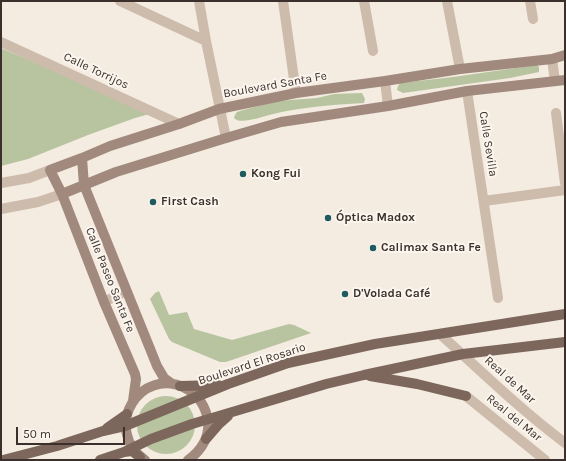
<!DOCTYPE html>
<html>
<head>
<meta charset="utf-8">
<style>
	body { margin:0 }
	#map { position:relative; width:566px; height:461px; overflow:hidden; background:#f4ebe1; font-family:Karla,sans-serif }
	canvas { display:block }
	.frame { position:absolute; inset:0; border:2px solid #3b302b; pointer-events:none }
	.scale { position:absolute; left:16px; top:427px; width:109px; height:18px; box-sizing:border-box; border:2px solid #3b302b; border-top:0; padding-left:5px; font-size:12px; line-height:14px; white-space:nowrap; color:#3b302b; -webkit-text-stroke:3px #fbf5ee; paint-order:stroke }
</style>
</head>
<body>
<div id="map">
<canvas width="566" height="461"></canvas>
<div class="frame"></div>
<div class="scale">50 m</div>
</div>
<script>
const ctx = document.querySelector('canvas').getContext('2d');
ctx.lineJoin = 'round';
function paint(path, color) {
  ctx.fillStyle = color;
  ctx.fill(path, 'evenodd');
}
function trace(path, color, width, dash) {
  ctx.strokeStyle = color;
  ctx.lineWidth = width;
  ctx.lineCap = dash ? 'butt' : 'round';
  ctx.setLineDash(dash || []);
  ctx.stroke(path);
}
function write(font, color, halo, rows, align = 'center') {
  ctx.font = font + ' Karla,sans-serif';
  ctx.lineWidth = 4;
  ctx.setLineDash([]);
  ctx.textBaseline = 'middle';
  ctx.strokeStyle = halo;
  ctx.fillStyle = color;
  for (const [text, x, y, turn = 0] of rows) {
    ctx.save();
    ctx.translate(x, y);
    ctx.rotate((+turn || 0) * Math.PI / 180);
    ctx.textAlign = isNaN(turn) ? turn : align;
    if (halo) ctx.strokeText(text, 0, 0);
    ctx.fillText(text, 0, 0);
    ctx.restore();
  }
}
paint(new Path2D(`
	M 1,48 L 153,113 L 135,118 L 88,135 L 28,159 L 1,166 Z
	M 537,65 L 539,67 L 539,72 L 510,78 L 403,93 L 397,90 L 398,86 L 400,83 L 453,77 Z
	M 362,93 L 365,99 L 364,103 C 332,105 300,107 269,115 C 261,117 240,125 234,118 L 235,115 L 237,112 L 243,110 L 277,101 L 317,98 L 334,94 Z
	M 159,291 L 169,315 L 187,312 L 194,329 L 232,340 L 289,324 L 294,325 L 311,333 L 226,362 L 220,362 L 172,342 L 169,339 L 150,299 L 155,293 Z
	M137 425a29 29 0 1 1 58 0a29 29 0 1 1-58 0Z`), '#b8c4a0');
trace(new Path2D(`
	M 120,1 L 206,41
	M 199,1 L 206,41 L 226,138
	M 283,1 L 296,93
	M 364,1 L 373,51
	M 447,1 L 460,69
	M 530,1 L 533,19
	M 1,42 L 179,124
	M 467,91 L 498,298
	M 556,113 L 565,183
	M 484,201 L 565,190
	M 104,302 L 126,291`), '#cdbbac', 10);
trace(new Path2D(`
	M 552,59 L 555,81
	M 385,81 L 388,106
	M 1,183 L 29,178 L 50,170
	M 1,209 L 38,202 L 62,194
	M 440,334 C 481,371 521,410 565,443
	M 466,396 L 545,460`), '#cdbbac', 10);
trace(new Path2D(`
	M 82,158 L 84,185 L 157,366 L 164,378 L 171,383
	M 62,194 L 116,172 L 226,138 L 281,122 L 388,106 L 467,91 L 565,80
	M 133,401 L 136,379 L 135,374 L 104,302 L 62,194 L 50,170 L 82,158 L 110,146 L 179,124 L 219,109 L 296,93 L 385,81 L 460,69 L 552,59 L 565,55
	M 145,460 C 101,429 140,364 187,389 C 199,396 206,408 208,421 C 210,437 201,451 188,460`), '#a18a7d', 10);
trace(new Path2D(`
	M 370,376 L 417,384 L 466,396
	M 180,386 L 218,385
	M 107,428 L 127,414
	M 206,439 L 219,424 L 228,416
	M 124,452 L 151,439 L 192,424 L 326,384 L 364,375 L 463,354 L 565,342
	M 3,460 L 57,446 L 103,431 L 125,426 L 228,384 L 288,363 L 375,344 L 565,314
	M 100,460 L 124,452 L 132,451 L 140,457`), '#7d675c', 10);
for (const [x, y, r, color] of [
	[243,174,4,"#1f5a5e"],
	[153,202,4,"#1f5a5e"],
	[328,218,4,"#1f5a5e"],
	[373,248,4,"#1f5a5e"],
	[345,294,4,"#1f5a5e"]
]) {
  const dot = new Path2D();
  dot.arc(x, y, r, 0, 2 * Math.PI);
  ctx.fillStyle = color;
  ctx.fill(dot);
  trace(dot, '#fbf5ee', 1.5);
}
write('12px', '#3b302b', '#fbf5ee', [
	["Calle Torrijos",96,71,25],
	["Boulevard Santa Fe",275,85,-10],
	["Calle Sevilla",488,144,81],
	["Calle Paseo Santa Fe",110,280,68],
	["Boulevard El Rosario",252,364,-18],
	["Real de Mar",510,380,42],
	["Real del Mar",514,418,39]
]);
write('bold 12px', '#3b302b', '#fbf5ee', [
	["Kong Fui",251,174],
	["First Cash",161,202],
	["Óptica Madox",336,218],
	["Calimax Santa Fe",381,248],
	["D'Volada Café",353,294]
], 'left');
</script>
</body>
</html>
